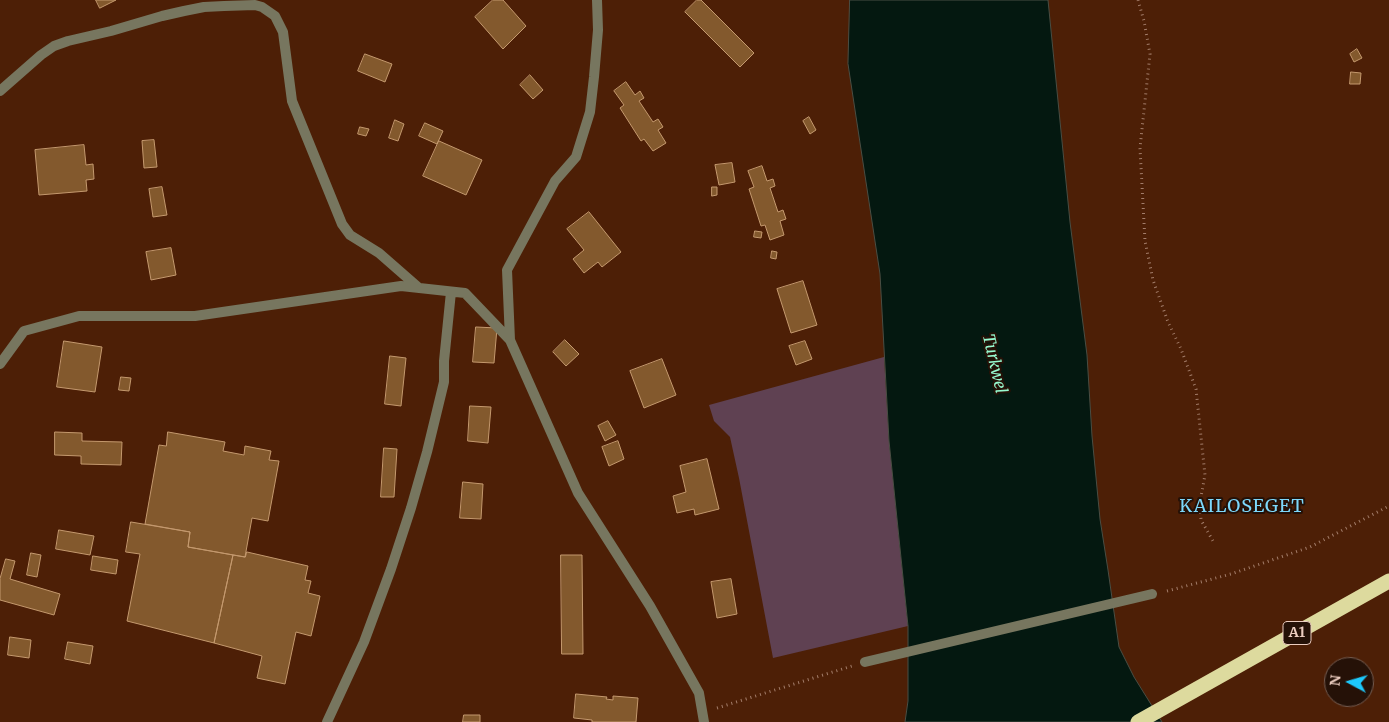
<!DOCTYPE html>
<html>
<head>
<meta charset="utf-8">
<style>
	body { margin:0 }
	#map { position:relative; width:1389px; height:722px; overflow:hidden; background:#4d1f06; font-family:Merriweather,serif }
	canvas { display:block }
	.north { position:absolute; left:1324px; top:657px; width:50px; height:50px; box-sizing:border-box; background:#251107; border:1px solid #745c51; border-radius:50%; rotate:276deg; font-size:14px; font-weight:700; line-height:20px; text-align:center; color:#ebccbf }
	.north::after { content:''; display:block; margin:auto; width:18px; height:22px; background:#1dc9fc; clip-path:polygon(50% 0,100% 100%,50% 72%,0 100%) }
</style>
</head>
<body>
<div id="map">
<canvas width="1389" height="722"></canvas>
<div class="north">N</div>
</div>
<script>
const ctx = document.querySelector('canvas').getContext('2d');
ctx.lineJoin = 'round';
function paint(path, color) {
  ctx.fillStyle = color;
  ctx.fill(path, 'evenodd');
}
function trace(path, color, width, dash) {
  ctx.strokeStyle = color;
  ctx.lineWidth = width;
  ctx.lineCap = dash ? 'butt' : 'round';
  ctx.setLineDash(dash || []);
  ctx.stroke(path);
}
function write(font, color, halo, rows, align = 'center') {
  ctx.font = font + ' Merriweather,serif';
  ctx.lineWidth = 4;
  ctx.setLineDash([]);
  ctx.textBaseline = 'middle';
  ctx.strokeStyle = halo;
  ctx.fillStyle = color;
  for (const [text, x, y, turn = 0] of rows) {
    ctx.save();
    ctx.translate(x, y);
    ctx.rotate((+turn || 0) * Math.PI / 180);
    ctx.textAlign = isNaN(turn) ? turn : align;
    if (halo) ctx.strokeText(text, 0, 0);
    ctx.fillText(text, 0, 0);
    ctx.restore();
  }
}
paint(new Path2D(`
	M 884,357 L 889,441 L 908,626 L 773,658 L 739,478 L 730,437 L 714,421 L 709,405 Z`), '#5f4152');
const water = new Path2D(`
	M 850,0 L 1048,0 L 1070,222 L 1087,355 L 1092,436 L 1100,519 L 1108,570 L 1119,647 L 1134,677 L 1162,722 L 905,722 L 908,701 L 908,626 L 889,441 L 880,274 L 848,64 Z`);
paint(water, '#041810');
trace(water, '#494e44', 1);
const building = new Path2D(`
	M 96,0 L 116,0 L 100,8 Z
	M 493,0 L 503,0 L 526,26 L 503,49 L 475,17 Z
	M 697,0 L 701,0 L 754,53 L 740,67 L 685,12 Z
	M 1357,49 L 1362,58 L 1354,62 L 1350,54 Z
	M 365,54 L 392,64 L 385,82 L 358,71 Z
	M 1351,72 L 1361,73 L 1360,84 L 1350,84 Z
	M 530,75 L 543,90 L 533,99 L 520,85 Z
	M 626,82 L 635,95 L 640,91 L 644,98 L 639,101 L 653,122 L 658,119 L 663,127 L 658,130 L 666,143 L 653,151 L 644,139 L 641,141 L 620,108 L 624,105 L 614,91 Z
	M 809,117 L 816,130 L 810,134 L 803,121 Z
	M 395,120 L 404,124 L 398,141 L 389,138 Z
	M 425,123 L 443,131 L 437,144 L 419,136 Z
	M 360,127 L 369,129 L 366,136 L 358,134 Z
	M 154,140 L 157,167 L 144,168 L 142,141 Z
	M 439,141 L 482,160 L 466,195 L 423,176 Z
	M 84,145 L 86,165 L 93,164 L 94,179 L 86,180 L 87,191 L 39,195 L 35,150 Z
	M 732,163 L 735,182 L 719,185 L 715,165 Z
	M 762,166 L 767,181 L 773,179 L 775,186 L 770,188 L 778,212 L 783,210 L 786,219 L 780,221 L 784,235 L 770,240 L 765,225 L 761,226 L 749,189 L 754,187 L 748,171 Z
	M 162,187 L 167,215 L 153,217 L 149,189 Z
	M 712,187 L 717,187 L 717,195 L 712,196 Z
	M 589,212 L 621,252 L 602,267 L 598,262 L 584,273 L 573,259 L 584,250 L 567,229 Z
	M 755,231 L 762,232 L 761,238 L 754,237 Z
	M 171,248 L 176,275 L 151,280 L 146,252 Z
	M 772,251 L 777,252 L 776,259 L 771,258 Z
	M 803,281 L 817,325 L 791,333 L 777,289 Z
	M 476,327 L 497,328 L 494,363 L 473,362 Z
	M 565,340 L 579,354 L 566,366 L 553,352 Z
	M 64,341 L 102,347 L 95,392 L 57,387 Z
	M 805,341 L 812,359 L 796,365 L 789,346 Z
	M 390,356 L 406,358 L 401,406 L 385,404 Z
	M 662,359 L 676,395 L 644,408 L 630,371 Z
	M 121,377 L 131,378 L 129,391 L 119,390 Z
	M 470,406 L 491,407 L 488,443 L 468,441 Z
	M 608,421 L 616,435 L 605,441 L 598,426 Z
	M 55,432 L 82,433 L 82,441 L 122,442 L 121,465 L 81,464 L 81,456 L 55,455 Z
	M 168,432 L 225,442 L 223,451 L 244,455 L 245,446 L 271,451 L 269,460 L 279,461 L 268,521 L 252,518 L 245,557 L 188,547 L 190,532 L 145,524 L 159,445 L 166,446 Z
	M 618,441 L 624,459 L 609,466 L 602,447 Z
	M 384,448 L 397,449 L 394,497 L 381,497 Z
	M 707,459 L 719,509 L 695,515 L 694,509 L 677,513 L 673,496 L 686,492 L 680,466 Z
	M 463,482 L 483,484 L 481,519 L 460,518 Z
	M 131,522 L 190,532 L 188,547 L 233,555 L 214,643 L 127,621 L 140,554 L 126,552 Z
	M 59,530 L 94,536 L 90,555 L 56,549 Z
	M 247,552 L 308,566 L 305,580 L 311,581 L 308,593 L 320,596 L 311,636 L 296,632 L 285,684 L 257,678 L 262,656 L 214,643 L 233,555 L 245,557 Z
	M 31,553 L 41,555 L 37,577 L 27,575 Z
	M 561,555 L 582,555 L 583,654 L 562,654 Z
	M 93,556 L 118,560 L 116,574 L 91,570 Z
	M 6,559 L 15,561 L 10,579 L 60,594 L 54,615 L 0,600 L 0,579 Z
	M 731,579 L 737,614 L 717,618 L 711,582 Z
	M 10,637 L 31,640 L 29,658 L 8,655 Z
	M 68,642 L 93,646 L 90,664 L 65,659 Z
	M 576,694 L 607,697 L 606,699 L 613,700 L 613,696 L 638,698 L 636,722 L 592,722 L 592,720 L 574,718 Z
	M 464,715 L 480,715 L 480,722 L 463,722 Z`);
paint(building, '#83592d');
trace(building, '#c4996e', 1);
trace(new Path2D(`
	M 1138,0 L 1144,21 L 1150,54 L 1140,148 L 1145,241 L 1153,280 L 1168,322 L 1181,349 L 1196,389 L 1205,475 L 1200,502 L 1201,520 L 1213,541 L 1212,539
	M 1167,591 L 1231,574 L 1310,547 L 1389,506
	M 717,708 L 852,666`), '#a37d6a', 3, [1, 4]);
trace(new Path2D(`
	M 0,91 L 41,55 L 54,46 L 68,41 L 111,31 L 162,16 L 184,11 L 204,7 L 224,6 L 255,5 L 262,7 L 275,16 L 283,32 L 292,101 L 342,224 L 350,235 L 379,253 L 419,288
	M 510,340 L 507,270 L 555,181 L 576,157 L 590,112 L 594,77 L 598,30 L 597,0
	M 0,364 L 24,331 L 79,316 L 195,316 L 401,286 L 465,293 L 510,340 L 578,493 L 650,606 L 699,693 L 704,722
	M 865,662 L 1152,594
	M 327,722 L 364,642 L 391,569 L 411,508 L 427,452 L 444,382 L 444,361 L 451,292`), '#77765f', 10);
trace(new Path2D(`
	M 1138,722 L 1389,581`), '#ddda9e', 15);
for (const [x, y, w] of [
	[1297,633,28]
]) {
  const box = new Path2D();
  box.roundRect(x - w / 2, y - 11.5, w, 23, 4);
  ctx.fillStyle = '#251107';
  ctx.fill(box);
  trace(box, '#ebccbf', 1);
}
write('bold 14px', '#ebccbf', null, [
	["A1",1297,633]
]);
write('italic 16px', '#97fbd1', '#251107', [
	["Turkwel",994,364,77]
]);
ctx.letterSpacing = '1px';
write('18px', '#7dd8fb', '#251107', [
	["KAILOSEGET",1242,507]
]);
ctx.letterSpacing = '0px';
</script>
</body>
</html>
